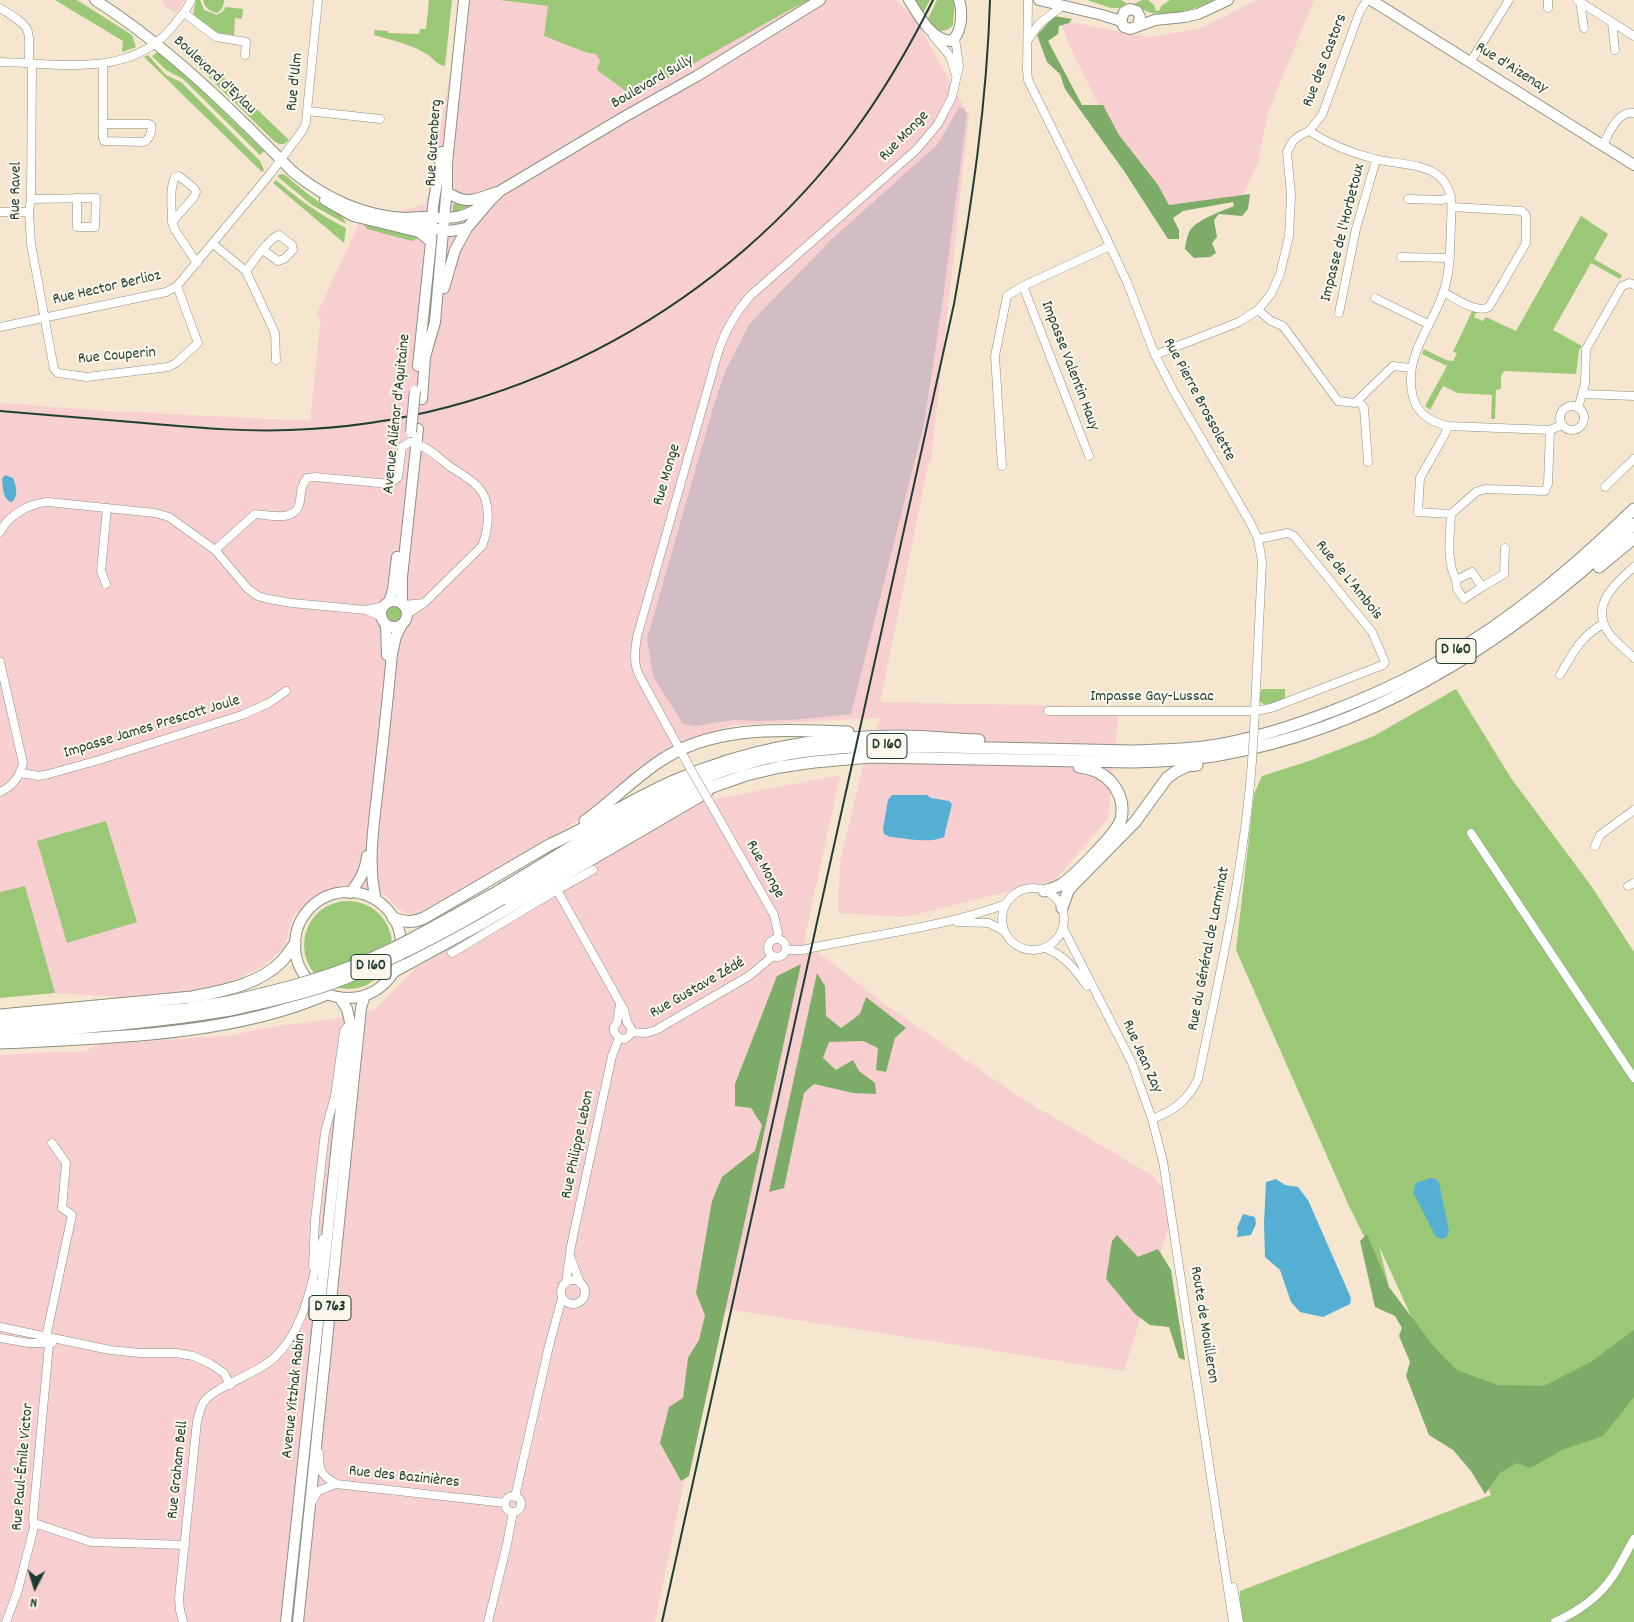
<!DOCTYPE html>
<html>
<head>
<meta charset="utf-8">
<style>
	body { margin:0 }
	#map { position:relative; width:1634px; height:1622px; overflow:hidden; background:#f6e6cf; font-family:Dekko,sans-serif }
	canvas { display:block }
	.north { position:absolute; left:10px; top:1562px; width:50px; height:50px; -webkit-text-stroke:4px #fbf7ec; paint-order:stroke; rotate:185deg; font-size:14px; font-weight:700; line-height:20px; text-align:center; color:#1f3d34 }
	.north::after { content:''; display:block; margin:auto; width:18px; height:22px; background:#1f3d34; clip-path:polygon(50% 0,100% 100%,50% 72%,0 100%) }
</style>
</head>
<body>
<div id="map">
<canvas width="1634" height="1622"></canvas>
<div class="north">N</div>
</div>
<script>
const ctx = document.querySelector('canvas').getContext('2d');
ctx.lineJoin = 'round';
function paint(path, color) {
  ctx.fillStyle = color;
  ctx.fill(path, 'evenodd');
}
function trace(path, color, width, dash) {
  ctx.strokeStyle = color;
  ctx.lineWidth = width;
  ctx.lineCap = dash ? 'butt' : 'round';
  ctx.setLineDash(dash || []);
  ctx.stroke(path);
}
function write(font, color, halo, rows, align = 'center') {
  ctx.font = font + ' Dekko,sans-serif';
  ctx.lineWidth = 4;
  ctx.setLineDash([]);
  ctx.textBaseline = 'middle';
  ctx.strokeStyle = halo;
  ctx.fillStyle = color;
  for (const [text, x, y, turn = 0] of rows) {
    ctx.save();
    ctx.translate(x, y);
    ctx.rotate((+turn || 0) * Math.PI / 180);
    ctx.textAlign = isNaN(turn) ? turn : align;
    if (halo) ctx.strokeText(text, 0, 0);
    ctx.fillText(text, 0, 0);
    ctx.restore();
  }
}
paint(new Path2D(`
	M 163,0 L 184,0 L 176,13 L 163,5 Z
	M 467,0 L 499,0 L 548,6 L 585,52 L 596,54 L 600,61 L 782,14 L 809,0 L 896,0 L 916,20 L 969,116 L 931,461 L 929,461 L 880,702 L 1119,707 L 1108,819 L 1055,880 L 906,917 L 838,913 L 840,863 L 862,769 L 881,718 L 735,725 L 690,738 L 664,751 L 569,827 L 427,911 L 412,915 L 398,909 L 384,894 L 341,884 L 294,915 L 283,949 L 260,968 L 225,984 L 185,992 L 122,997 L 55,993 L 25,886 L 0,892 L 0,403 L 108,411 L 310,421 L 321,318 L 317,314 L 359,223 L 426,204 L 447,91 Z
	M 1257,0 L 1314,0 L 1268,113 L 1258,163 L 1242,197 L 1162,211 L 1101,110 L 1069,45 L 1060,20 L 1149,37 L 1199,29 Z
	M 840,775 L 804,941 L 883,1003 L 1021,1098 L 1153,1176 L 1176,1203 L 1124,1371 L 720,1308 L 655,1622 L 0,1622 L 0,1055 L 86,1051 L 99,1044 L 226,1036 L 277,1026 L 339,1018 L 375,1009 L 417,967 L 701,802 Z`), '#f7cfd0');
paint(new Path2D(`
	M 959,107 L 964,109 L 967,114 L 943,299 L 924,424 L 851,714 L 805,719 L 760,721 L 732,720 L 695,726 L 683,724 L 653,676 L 647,639 L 715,401 L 726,369 L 750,323 L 833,238 L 938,144 Z`), '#d2bdc5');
paint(new Path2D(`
	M 55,0 L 77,0 L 132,35 L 136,47 L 122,52 L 123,41 Z
	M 196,0 L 200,0 L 204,10 L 217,15 L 222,12 L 226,7 L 243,9 L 242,19 L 235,18 L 234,35 L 214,33 L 193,15 Z
	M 203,0 L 224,0 C 224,6 222,10 217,13 C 209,11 205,8 203,0 Z
	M 429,0 L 452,0 L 445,66 C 436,65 433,57 425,53 C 410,44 391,40 374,35 L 375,30 L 388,31 L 388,33 L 419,34 L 420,29 L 426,29 Z
	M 499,0 L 809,0 L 782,14 L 634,97 L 597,70 L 600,61 L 596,54 L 585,52 L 544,36 L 548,6 Z
	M 911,0 L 930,0 L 921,17 Z
	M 937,0 L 955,0 L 953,25 C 943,36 935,30 927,21 Z
	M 1087,0 L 1121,0 L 1127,3 L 1119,8 L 1111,8 Z
	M 1142,0 L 1148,0 L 1154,5 L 1156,11 L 1160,10 L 1161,6 L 1170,0 L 1214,0 C 1196,9 1173,16 1152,13 C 1145,12 1141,7 1134,4 Z
	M 185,40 L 289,140 L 284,144 L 279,144 L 274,141 L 180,49 Z
	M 158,52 L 172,62 L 264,151 L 260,155 L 183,79 L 166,70 L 152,56 Z
	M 148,55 L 166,75 L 181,82 L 260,161 L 264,170 L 262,172 L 144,57 Z
	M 282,174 L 285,175 C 300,188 315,200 332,211 C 339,214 344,216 346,224 L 312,205 L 278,177 L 278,175 Z
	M 276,180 C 298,199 320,215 346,228 L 344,243 L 273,183 Z
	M 455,202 L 464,205 L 469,205 L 470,206 L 453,213 L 453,206 Z
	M 1581,216 L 1608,234 L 1594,259 L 1622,275 L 1620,279 L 1591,263 L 1553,330 L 1582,346 L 1579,350 L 1576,374 L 1504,371 L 1501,376 L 1501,389 L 1496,390 L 1495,419 L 1491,419 L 1492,395 L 1458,393 L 1443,386 L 1430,410 L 1425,406 L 1447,366 L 1422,354 L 1424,349 L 1446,360 L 1453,361 L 1457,353 L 1453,352 L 1473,309 L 1477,311 L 1474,317 L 1483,321 L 1486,317 L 1516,331 Z
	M 363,223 L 387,230 L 405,232 L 420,237 L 412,241 L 367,229 Z
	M386 614a8 8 0 1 1 16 0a8 8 0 1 1-16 0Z
	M 1262,689 L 1285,689 L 1285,700 C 1276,703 1268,708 1260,702 L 1259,695 Z
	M 1456,689 L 1511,778 L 1592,887 L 1634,952 L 1634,1622 L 1238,1622 L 1240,1591 L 1491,1495 L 1477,1460 L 1379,1246 L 1389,1287 L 1349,1206 L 1236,950 L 1254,794 L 1262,776 L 1309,761 L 1374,736 Z
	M 106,821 L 137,922 L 67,943 L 37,841 Z
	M 25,886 L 55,993 L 0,998 L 0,892 Z
	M304 945a44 44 0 1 1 88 0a44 44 0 1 1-88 0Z`), '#9bc876');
paint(new Path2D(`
	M 1054,16 L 1072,19 L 1069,23 L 1059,26 L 1058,34 L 1048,41 L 1082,105 L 1103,105 L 1119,135 L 1158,185 L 1169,205 L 1250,194 L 1248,209 L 1242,216 L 1219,214 L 1214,220 L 1217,237 L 1212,243 L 1216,253 L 1210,257 L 1194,258 L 1185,249 C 1186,243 1187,234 1191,229 C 1199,219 1222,211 1234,206 L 1233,202 L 1183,211 L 1173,218 L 1179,230 L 1179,239 L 1168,239 L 1124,171 L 1065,89 L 1060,74 L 1047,62 L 1037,35 Z
	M 801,964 L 689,1476 L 681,1481 L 660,1443 L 669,1407 L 683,1398 L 688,1358 L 699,1340 L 705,1315 L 696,1293 L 712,1201 L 722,1177 L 755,1151 L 762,1125 L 751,1108 L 735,1106 L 735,1084 L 777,976 Z
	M 817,973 L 825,986 L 826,1016 L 841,1028 L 860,1014 L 866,997 L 906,1028 L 895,1038 L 886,1072 L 876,1070 L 878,1048 L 863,1041 L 829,1042 L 823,1058 L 836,1070 L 853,1060 L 859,1071 L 875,1083 L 876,1094 L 853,1093 L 814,1084 L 804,1093 L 784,1188 L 769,1192 Z
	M 1367,1234 L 1389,1287 L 1434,1347 L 1457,1370 L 1498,1385 L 1544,1386 L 1591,1362 L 1634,1330 L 1634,1397 L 1603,1436 L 1564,1449 L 1530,1468 L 1517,1463 L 1500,1473 L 1485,1494 L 1471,1471 L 1453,1450 L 1429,1435 L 1406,1376 L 1410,1362 L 1399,1336 L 1402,1328 L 1395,1316 L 1375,1307 L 1360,1241 Z
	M 1117,1235 L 1138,1257 L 1158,1249 L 1171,1270 L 1185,1360 L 1179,1358 L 1169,1327 L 1150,1325 L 1135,1314 L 1106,1279 L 1112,1241 Z`), '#7cac67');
paint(new Path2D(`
	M 5,475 L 13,478 C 16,486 19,496 12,502 C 3,501 3,487 2,479 Z
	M 892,795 L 927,795 L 931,798 L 949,801 L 952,804 L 944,837 C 931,844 904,838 890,837 L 884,834 L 883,829 L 888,800 Z
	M 1431,1178 L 1436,1179 L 1439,1183 L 1449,1231 L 1447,1236 L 1443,1239 L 1436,1237 L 1413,1192 L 1416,1183 Z
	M 1276,1179 L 1285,1185 L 1298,1187 L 1308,1200 L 1351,1298 L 1350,1304 L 1323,1317 L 1300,1312 L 1291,1302 L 1280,1270 L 1265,1257 L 1264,1223 L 1266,1182 Z
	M 1243,1214 L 1255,1217 L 1256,1224 L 1251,1235 L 1237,1237 L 1238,1232 L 1237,1228 Z`), '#54afd2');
const minor = new Path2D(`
	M 1028,0 L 1027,69 L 1028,80 L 1105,235 L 1127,282 L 1155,355 L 1173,390 L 1250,522 L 1258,539 L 1262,562 L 1254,730
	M 1548,0 L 1548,8
	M 1577,0 L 1634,36
	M 1580,2 L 1584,28
	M 0,8 C 33,29 29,25 29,63
	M 184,13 L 216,37 L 246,42 L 245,55
	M 1612,22 L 1615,50
	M 933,36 L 950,56 L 956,75
	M 1028,40 L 1039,24 L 1062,6
	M 1471,61 L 1509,0
	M 0,62 C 60,63 132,79 174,25 C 180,17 187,10 191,0
	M 32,63 L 31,199 L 29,212 L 31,244 L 54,369 L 58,373 L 87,377 L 168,367 L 176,363 L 198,343 L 177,286
	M 103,64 L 103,138 L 104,141 L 143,142 C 149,141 153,130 151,125 L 149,124 L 103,124
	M 307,111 L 380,119
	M 1309,131 C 1329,144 1351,153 1375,159 C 1393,164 1426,163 1440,177 C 1453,189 1452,206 1451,223 C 1450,244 1451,266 1445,287 C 1435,325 1402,354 1413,397 C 1417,414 1431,422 1448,426 L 1550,430 L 1562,425
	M 1603,145 C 1609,133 1618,110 1634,113
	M 31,199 L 96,198 L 95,227 L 77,227 L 77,198
	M 1408,199 L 1442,200 L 1451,197
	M 0,212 L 29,212
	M 172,222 L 194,197 L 196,192 L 194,188 L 179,176 L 175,177 C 169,190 172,208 172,222 L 175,230 L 197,263
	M 213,244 L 246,271 L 275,333 L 276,360
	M 1401,257 L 1450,258
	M 246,271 C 254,261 268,239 279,235 L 292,245 L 293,250 L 284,259 L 278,261 L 263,250
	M 1023,286 L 1089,456
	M 1443,292 C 1455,298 1476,314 1489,307 L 1526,243 L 1526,215 L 1522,211 L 1452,207
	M 1375,298 L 1428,324
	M 1258,310 L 1271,321 L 1283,326 L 1338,401 L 1355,403 L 1393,366 L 1411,368
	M 1339,313 L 1356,229 L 1376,160
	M 0,327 L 166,292 L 177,286 L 271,173 L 302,131 L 306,123 L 307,111 L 318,0
	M 1155,355 L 1239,322 L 1258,310 L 1271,294 L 1280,274 L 1289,236 L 1291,195 L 1287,152 L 1293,141 L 1299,136 L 1309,131 L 1322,115 L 1360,11 L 1367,0
	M 1583,394 L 1634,396
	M 1358,400 L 1364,408 L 1368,462
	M1560 418a12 12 0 1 1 24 0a12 12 0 1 1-24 0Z
	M 1578,408 L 1585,384 L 1586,349 L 1622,286 L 1630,283 L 1634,285
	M 1448,426 L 1445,434 L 1420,478 L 1418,512 L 1451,514
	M 416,444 C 428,447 439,458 449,466 C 458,472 470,478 478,487 C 492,501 489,529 482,546 L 424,603
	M 1002,466 L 995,356 L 1007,296 L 1023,286 L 1110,246
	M 1605,487 L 1634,459
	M 0,532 C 8,515 30,503 48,502 L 155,513 L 169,517 L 215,550 L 248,589 L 258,596 L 268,599 L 292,603 L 366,610
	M 215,550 L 255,514 C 271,515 297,523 300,501 C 301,491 301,486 307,478 L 315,477 L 390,484 L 398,477 L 402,447 L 410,442
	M 1634,567 C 1613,585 1588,608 1611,636 C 1618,644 1627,651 1634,658
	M 1456,580 L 1457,589 L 1464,599 L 1482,587 L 1472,572 L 1456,580 C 1446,560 1450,536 1451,514 L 1476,492 L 1485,489 L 1545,491 L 1548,484 L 1550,430
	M 106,584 L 101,571 L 107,508
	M 1482,587 L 1504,574 L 1505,548
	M 404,605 L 424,603 L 407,614
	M 382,617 L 366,610 L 384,606
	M 0,662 L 23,763 C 20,777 13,786 0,792
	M 1560,675 C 1574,652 1579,638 1603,624
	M 1048,711 L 1255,711 L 1271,708 L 1383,665 L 1385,662 L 1372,632 L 1294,536 L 1288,533 L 1258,539
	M 690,768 L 639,675 C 633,663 635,650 637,637 L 719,349 C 726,329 736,312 750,296 L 916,150 L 938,124 L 952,97 L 959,66 L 955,38
	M 21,773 L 39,776 L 49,774 L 99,760 L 242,715 L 269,703 L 286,691
	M 709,801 L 774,915 L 778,933 L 777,939
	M 1471,833 L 1634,1078
	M 1595,846 L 1600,835 L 1634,810
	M 593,870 L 557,890 L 624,1010 L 627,1022 L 632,1030 L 630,1035 L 625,1039 L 619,1038 L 614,1032 L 614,1027 L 617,1023 L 620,1004
	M 1628,886 L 1634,883
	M1002 919a31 31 0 1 1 62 0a31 31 0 1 1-62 0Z
	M 957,922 L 989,923 L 1004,931
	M 1063,928 L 1132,1063 L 1152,1119 L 1163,1161 L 1233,1622
	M768 948a9 9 0 1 1 18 0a9 9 0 1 1-18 0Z
	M 1045,948 C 1064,955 1075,969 1087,986
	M 787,950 L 802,950 C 868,935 942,928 1006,904
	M 452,953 L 557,890
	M 631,1032 L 646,1033 L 656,1030 L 749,976 L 773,956
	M 1152,1119 C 1174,1111 1188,1100 1198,1079 C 1220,973 1244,869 1252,761
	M 571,1259 L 580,1283
	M 313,1266 L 315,1220 L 325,1132 L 335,1096 L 344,1031 L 346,1028
	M561 1292a12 12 0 1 1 24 0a12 12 0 1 1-24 0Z
	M 314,1282 L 315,1313
	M 566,1283 L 571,1246 L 612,1056 L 619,1038
	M 0,1327 L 110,1350 L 140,1353 L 176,1353 L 193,1356 L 209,1363 L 224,1373 L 230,1385
	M 0,1338 L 28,1343 L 52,1343
	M 319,1453 C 319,1471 320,1474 336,1484
	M505 1504a8 8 0 1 1 16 0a8 8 0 1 1-16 0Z
	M 515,1497 L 549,1346 L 562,1298
	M 312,1502 L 318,1491 L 336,1484 L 505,1503
	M 34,1523 L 91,1542 L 185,1545
	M 1233,1587 L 1239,1622
	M 6,1622 L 18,1590 L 34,1527 L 33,1518 L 49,1344 L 46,1337 L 72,1215 L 62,1208 L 66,1163 L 52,1143
	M 183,1622 L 180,1610 L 179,1598 L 197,1421 C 199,1415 200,1409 203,1403 C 213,1387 257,1374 274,1358 C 307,1327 311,1280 323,1239
	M 488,1622 L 507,1544 L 513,1512
	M 1555,1622 C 1577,1612 1599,1597 1613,1576 C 1621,1564 1627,1551 1634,1539`);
const major = new Path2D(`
	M 95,0 C 169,47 232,110 293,172 C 325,198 365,217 406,218 C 411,218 416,217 421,217 C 448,217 456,222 480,207
	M 909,0 C 918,14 931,40 951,41 C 962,34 963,12 959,0
	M 1039,0 L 1102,15 L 1121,21
	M 1371,0 L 1634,165
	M 1138,25 L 1140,17 L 1137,11 L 1130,9 L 1124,12 L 1121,21 L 1124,27 L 1130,29 L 1155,20 L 1184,17 L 1198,14 L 1228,0
	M 447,192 C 467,206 476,199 497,192
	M 325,200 L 353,216 L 419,232 L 431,242
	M 394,225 L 419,226 L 450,231 L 467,228 L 490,201 L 500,191 L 624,117 L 697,76 L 820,0
	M 444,288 L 455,250 L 467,228
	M 418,366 L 431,242 L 433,206 L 442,152
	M 422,399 L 425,357 L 435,322 L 447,186 L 447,163 L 464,0
	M381 614a13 13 0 1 1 26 0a13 13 0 1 1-26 0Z
	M 389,602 L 393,590 L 397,557
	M 402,604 L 402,577 L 418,429
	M 386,624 L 387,655
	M295 945a53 53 0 1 1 106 0a53 53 0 1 1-106 0Z
	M 350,893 C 360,880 365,872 367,856
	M 376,900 C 367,864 374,823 378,787 C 383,742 388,698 392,654 L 396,636 L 402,624
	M 286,1622 L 350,1022 L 347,1009 L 339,997
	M 298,1622 L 361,1008 L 365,995`);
const highway = new Path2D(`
	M 1599,567 L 1634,538
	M 585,821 C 611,802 633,779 660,761 C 715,724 784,730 848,732
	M 1044,891 C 1050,889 1056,888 1062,884 C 1074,876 1118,832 1121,819 C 1124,806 1120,793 1112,783 C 1103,773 1092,768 1079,767
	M 497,892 C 576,845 653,792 741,765 C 810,744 876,746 947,747 C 1009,748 1070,750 1132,751 C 1159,750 1185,750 1211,746 C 1254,739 1294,726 1335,710 C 1371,696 1407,680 1441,660 C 1512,620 1575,566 1634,509
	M 502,899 L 672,801 L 746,775 L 780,767 L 814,762 L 871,757 L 1132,762 C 1161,761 1190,760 1219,755 C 1379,728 1519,634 1634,524
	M 1062,908 L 1068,891 L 1074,884 L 1135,822 L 1167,778 L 1175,772 L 1187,766 L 1197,765
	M 393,918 C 404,922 413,923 424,918 L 551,844 C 594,825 633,798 676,780 C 747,749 822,736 899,736 C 926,736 953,739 979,740
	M 393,972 L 479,925 L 707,792
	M 0,1015 L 192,997 C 222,991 258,985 281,962 C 286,957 290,950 295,944
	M 0,1024 L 187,1009 L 227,1002
	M 0,1034 C 77,1028 153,1023 230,1010
	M 0,1043 C 104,1038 232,1036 327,994`);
trace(minor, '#8a9282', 9);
trace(major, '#8a9282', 12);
trace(highway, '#8a9282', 13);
trace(minor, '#fff', 8);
trace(major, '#fff', 10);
trace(highway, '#fff', 11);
trace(new Path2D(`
	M 0,411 C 48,415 96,419 144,423 C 199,428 254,433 310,429 C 523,417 726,304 853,133 C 884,91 910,46 933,0
	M 662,1622 L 954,304 C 972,203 987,102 990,0`), '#1f3d34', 2);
const minorBridge = new Path2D(`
	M 1252,761 L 1254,730
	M 690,768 L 709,801`);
const majorBridge = new Path2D(`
	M 411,432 L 415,391`);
const highwayBridge = new Path2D(`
	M 227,1002 C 282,990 339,975 390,950 C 426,932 462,911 497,892
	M 230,1010 C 265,1002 300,995 333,983 C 392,961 448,931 502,899`);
trace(minorBridge, '#8a9282', 9, []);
trace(majorBridge, '#8a9282', 12, []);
trace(highwayBridge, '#8a9282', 13, []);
trace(minorBridge, '#fff', 8);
trace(majorBridge, '#fff', 10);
trace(highwayBridge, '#fff', 11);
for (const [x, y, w] of [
	[1456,651,40],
	[887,746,40],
	[371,967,40],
	[330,1308,42]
]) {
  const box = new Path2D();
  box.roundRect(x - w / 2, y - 12.5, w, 25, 4);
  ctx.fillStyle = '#fbf7ec';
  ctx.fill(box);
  trace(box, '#1f3d34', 1);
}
write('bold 15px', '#1f3d34', null, [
	["D 160",1456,651],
	["D 160",887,746],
	["D 160",371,967],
	["D 763",330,1308]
]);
write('16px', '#1f3d34', '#fbf7ec', [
	["Rue des Castors",1326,61,-69],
	["Rue d'Aizenay",1511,69,32],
	["Boulevard d'Eylau",214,76,43],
	["Rue d'Ulm",296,82,-84],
	["Boulevard Sully",653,83,-30],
	["Rue Monge",905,137,-46],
	["Rue Gutenberg",435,143,-86],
	["Rue Ravel",17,191,-89],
	["Impasse de l'Horbetoux",1344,233,-76],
	["Rue Hector Berlioz",107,289,-13],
	["Rue Couperin",117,357,-5],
	["Impasse Valentin Hauy",1069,366,69],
	["Rue Pierre Brossolette",1198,400,62],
	["Avenue Aliénor d'Aquitaine",398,414,-84],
	["Rue Monge",668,475,-74],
	["Rue de L'Ambois",1348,581,51],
	["Impasse Gay-Lussac",1152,698],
	["Impasse James Prescott Joule",152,728,-17],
	["Rue Monge",764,870,61],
	["Rue du Général de Larminat",1210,949,-79],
	["Rue Gustave Zédé",698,989,-30],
	["Rue Jean Zay",1141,1057,66],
	["Rue Philippe Lebon",579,1145,-78],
	["Route de Mouilleron",1203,1325,81],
	["Avenue Yitzhak Rabin",295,1396,-84],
	["Rue Paul-Émile Victor",24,1467,-85],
	["Rue Graham Bell",179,1470,-84],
	["Rue des Bazinières",404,1478,6]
]);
</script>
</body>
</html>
